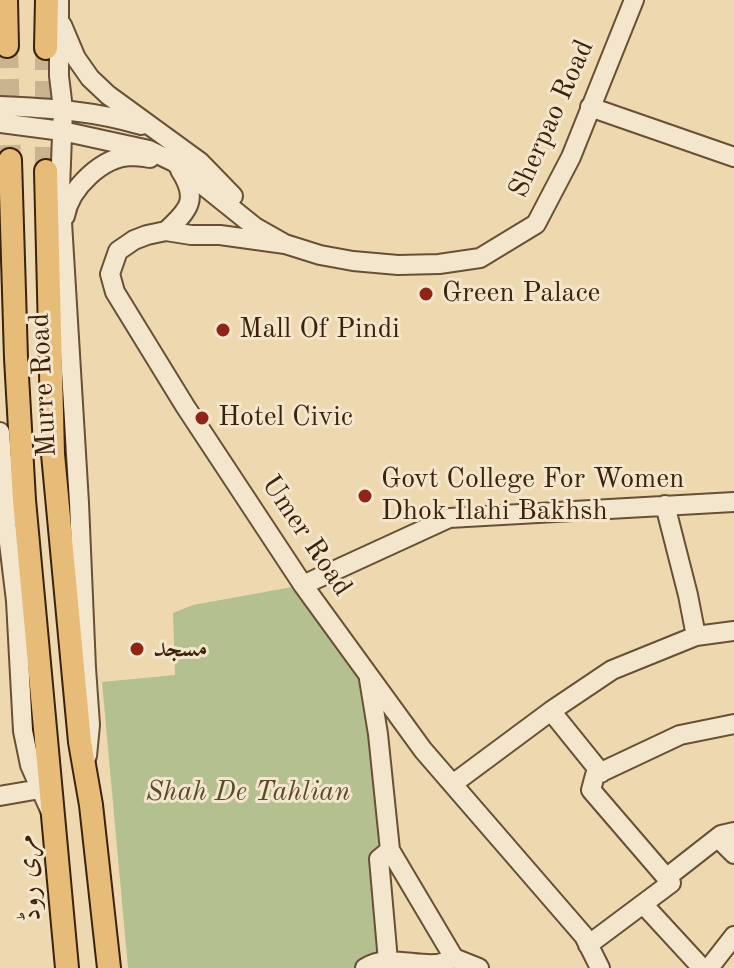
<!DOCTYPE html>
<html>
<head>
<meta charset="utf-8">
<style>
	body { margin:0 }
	canvas { display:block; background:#eed8b0 }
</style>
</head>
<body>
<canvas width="734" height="968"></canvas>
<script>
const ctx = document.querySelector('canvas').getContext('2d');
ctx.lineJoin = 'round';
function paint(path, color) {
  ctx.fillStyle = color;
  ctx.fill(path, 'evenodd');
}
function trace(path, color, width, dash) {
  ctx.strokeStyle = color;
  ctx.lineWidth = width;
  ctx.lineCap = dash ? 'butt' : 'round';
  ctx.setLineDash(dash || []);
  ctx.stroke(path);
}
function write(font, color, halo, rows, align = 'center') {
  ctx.font = font + ' "Old Standard TT",Amiri,serif';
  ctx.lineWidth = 6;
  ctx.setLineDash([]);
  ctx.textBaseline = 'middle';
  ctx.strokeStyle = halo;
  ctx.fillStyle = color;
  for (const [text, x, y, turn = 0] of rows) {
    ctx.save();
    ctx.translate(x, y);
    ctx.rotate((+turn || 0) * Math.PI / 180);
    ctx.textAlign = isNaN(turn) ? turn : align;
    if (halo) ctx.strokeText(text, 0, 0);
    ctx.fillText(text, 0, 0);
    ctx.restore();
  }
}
paint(new Path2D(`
	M 303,585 L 368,675 L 390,850 L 380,860 L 388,961 L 365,968 L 128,968 L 102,682 L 175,675 L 173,613 L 193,605 Z`), '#b4c08f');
trace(new Path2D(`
	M 7,46 L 10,160
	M 46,48 L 46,171`), '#cab48f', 22, [22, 11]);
const minor = new Path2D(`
	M 59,0 L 59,76 L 63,109 L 60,189 L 79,503 L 86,668 L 90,725 L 87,756
	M 62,25 L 76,58 L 90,78 L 108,95 L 200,162 L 233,196
	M 0,106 C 48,108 95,111 141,125
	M 590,107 L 734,157
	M 0,123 L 62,131 L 149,150 L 174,162 L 255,227 L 285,244 L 320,255 L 353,261 L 398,265 L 439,264 L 480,258 L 536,224 L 571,157 L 634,0
	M 65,216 C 70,188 102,157 131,156 C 138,156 144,157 150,158
	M 166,231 C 189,210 199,199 180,170
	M 285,244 L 220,235 L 191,235 L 166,231 L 147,235 L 134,240 L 118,251 L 110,274 L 115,292 L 185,406 L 303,585 L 423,750 L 584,936 L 600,968
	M 0,432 L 7,526 L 16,601 L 23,731 L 30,765 L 50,810
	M 665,505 L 688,595 L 696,636
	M 303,585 L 449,518 L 734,502
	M 369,679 L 378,734 L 390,850 L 379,859 L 388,961
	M 551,711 L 601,773
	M 454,783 L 551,711 L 612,670 L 696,636 L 734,631
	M 0,796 L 40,789
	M 718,838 L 734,854
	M 390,850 L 454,958 L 479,968
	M 666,878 L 721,835 L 734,832
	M 643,904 L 702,968
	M 588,945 L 671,883 L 591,790 L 595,775 L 680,735 L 734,724
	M 365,968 C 386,954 413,966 436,964 C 442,964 448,960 454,958
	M 709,968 L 734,936`);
const major = new Path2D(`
	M 6,0 L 7,46
	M 46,48 L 47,0
	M 10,160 L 16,358 L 24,500 L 67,968
	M 46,171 L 53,454 L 80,742 L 91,805 L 109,968`);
trace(minor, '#685034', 22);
trace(major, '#3c220a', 26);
trace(minor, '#f4e6cc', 18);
trace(major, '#e7bc78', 22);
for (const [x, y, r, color] of [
	[426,294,8,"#8f2418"],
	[223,330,8,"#8f2418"],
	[202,418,8,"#8f2418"],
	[365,496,8,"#8f2418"],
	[137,649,8,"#8f2418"]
]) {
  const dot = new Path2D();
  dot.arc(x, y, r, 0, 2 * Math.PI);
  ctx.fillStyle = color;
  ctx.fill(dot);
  trace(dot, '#f4e6cc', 3);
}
write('28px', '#3c220a', '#f4e6cc', [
	["Sherpao Road",552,119,-66],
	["Murre Road",44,385,-93],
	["Umer Road",306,536,56],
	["مری روڈ",29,878,-95]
]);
write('28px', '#3c220a', '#f4e6cc', [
	["Green Palace",442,294],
	["Mall Of Pindi",239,330],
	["Hotel Civic",218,418],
	["Govt College For Women",381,480],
	["Dhok Ilahi Bakhsh",381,512],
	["مسجد",153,649]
], 'left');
write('italic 28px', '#5a4a2b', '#f4e6cc', [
	["Shah De Tahlian",248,793]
]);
</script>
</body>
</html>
